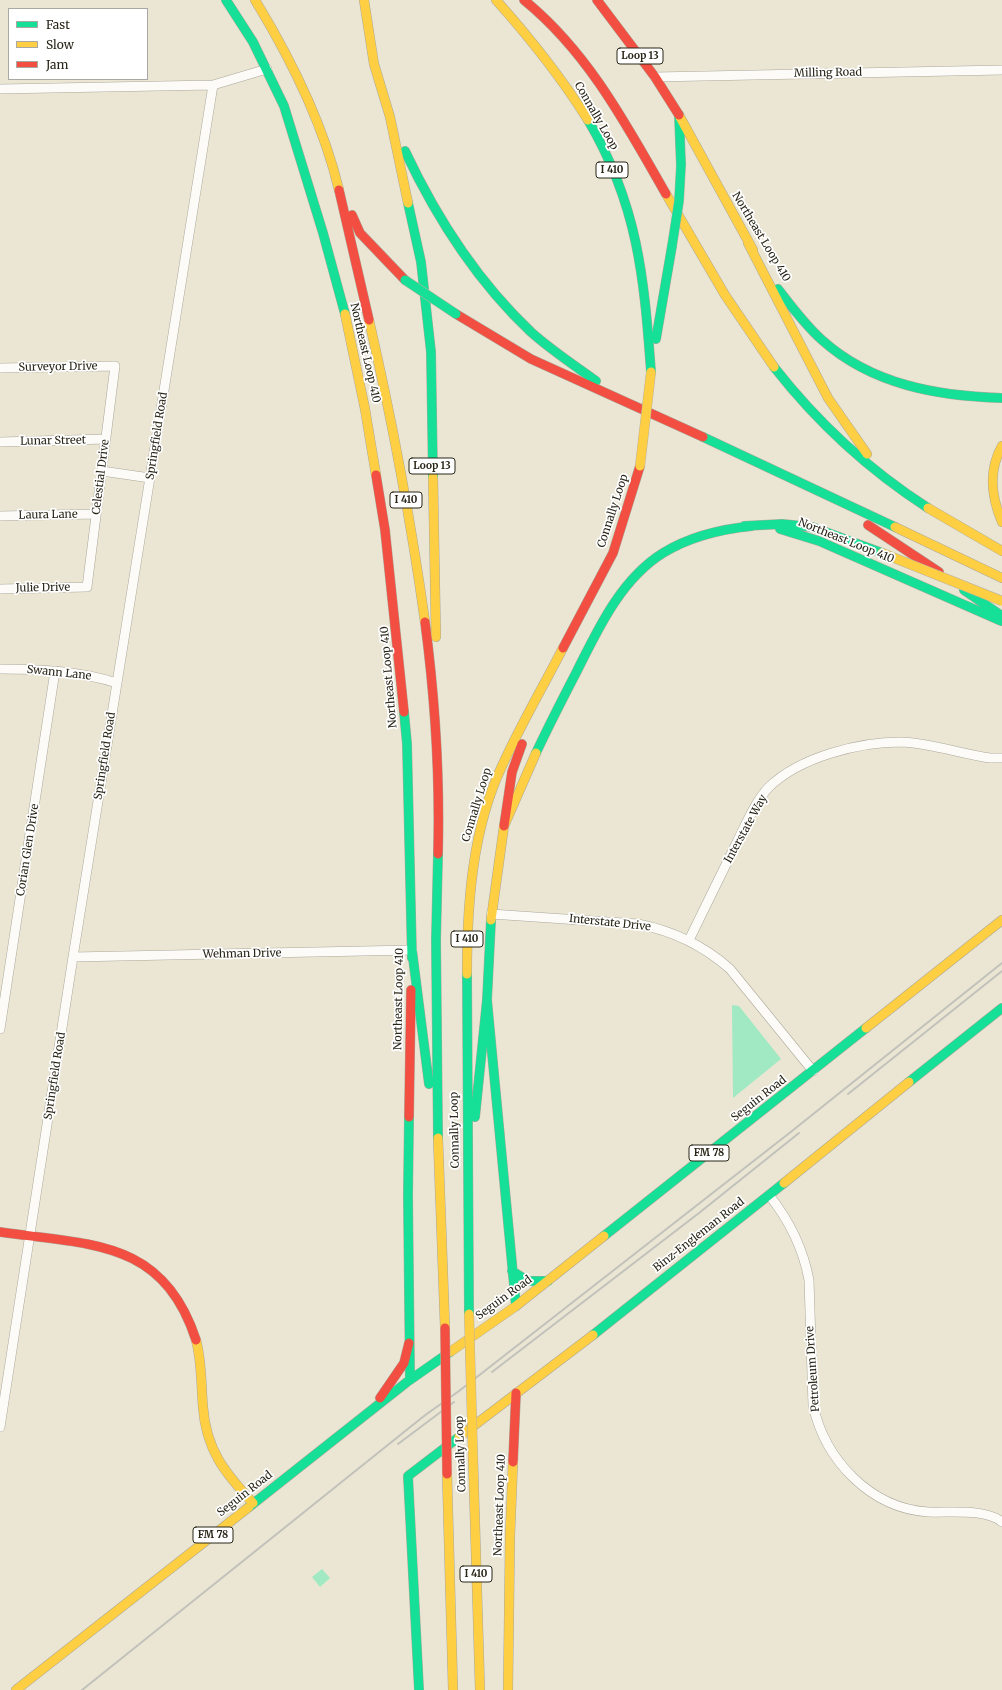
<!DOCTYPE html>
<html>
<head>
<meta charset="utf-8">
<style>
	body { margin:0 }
	#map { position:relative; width:1002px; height:1690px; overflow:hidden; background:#eae6d3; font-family:Merriweather,serif }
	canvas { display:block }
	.legend { position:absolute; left:8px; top:8px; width:140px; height:72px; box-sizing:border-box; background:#fff; border:1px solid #a9a8a3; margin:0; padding:5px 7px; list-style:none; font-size:12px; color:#292618 }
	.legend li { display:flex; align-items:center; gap:8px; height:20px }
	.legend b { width:20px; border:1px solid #a9a8a3 }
</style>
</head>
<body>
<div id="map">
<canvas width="1002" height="1690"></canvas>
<ul class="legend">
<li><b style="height:5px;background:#16e098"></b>Fast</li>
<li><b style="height:5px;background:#ffcf43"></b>Slow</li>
<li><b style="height:5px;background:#f24e42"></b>Jam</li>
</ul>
</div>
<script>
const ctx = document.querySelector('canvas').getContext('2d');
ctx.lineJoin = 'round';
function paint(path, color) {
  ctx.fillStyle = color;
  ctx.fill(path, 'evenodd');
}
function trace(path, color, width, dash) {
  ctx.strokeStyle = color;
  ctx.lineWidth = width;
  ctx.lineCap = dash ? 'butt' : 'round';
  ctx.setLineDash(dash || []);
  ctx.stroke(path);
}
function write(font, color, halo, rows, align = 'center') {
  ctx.font = font + ' Merriweather,serif';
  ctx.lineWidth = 3.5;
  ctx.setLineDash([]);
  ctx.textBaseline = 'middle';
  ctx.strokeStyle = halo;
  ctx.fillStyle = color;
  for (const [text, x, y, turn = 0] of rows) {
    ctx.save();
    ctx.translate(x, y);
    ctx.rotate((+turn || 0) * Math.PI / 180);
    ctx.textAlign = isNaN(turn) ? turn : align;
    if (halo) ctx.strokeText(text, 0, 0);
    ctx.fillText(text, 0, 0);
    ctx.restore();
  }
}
paint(new Path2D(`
	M 732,1005 L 739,1006 L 781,1059 L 733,1098 Z
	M 322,1569 L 330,1578 L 320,1587 L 312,1577 Z`), '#a0e9c3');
const street = new Path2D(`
	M 655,77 L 1002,70
	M 0,89 L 213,85 L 267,69
	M 0,368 L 115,366 L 87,587 L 0,589
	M 0,442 L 106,439
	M 102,471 L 150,478
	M 0,516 L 96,514
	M 0,669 C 40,669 79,671 117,683
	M 491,914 L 638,924 C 674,931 703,945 730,969 L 813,1071
	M 689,940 C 705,907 721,875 737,842 C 745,826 756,800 769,787 C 800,757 859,742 901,742 C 931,743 961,754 990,758 L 1002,758
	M 73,957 L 412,950
	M 0,1029 L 55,671
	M 769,1195 C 789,1220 803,1248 809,1280 L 813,1405 C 825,1460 870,1508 928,1512 C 948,1513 985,1508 1002,1522
	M 0,1427 L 73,957 L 213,85`);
const fast = new Path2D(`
	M 226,0 L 253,42 L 284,106 L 323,233 L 345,314
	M 679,115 L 681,165
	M 588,120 C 638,205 644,277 651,372
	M 405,151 C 436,217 477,281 531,332 C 551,350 574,365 596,381
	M 408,203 L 421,262 L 431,352 L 433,477
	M 778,289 C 792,307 805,325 822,340 C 872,385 938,396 1002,398
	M 656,339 L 672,246
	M 774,367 C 817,422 869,470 928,508
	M 703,437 L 895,527
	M 744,526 L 782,524 L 812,527 L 882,553
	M 780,529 L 819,541 L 1001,621
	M 964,590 L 1002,616
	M 404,712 L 407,744 L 412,958
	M 536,753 C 549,725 563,698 577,671 C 598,629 621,579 663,553 C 689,537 722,529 752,526
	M 491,920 L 487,1000 L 516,1306
	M 412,950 L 429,1084
	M 467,974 L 469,1314
	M 909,1082 L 1002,1008
	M 409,1117 L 408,1196 L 410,1380
	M 475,1117 L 487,1000
	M 438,1138 L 436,940 L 438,854
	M 604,1236 L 866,1028
	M 512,1271 L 528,1281 L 548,1281
	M 593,1335 L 784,1183
	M 249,1507 L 407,1382 L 450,1352
	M 419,1690 L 408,1476 L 459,1437`);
const slow = new Path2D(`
	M 255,0 C 291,59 323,123 339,190
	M 364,0 L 374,64 L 390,117 L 408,203
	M 496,0 C 530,38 561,77 588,120
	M 680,117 L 753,250
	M 666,194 L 725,295 L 774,367
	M 748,243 L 828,398 L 867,454
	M 345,314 L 365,409 L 376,475
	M 369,320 C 392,420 411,521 425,622
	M 1002,446 C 988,471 991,496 1002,522
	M 433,477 L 436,637
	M 928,508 L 1002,551
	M 895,527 L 1002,578
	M 491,920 L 504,826 L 536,753
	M 467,974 C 467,905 472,829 502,766 C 520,726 543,687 563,648
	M 866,1028 L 1002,920
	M 438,1138 L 445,1328
	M 784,1183 L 909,1082
	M 196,1340 C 202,1362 201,1385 203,1407 C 206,1450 225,1473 253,1503
	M 450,1352 L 516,1306 L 604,1236
	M 459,1437 L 593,1335
	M 473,1457 L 480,1690
	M 447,1474 L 453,1690
	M 16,1690 L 249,1507
	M 508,1690 L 510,1536 L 513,1462`);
const jam = new Path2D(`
	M 524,0 C 588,52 626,124 666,194
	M 597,0 L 655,77 L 679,115
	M 339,190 L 369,320
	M 352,215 L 360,233 L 405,280
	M 456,314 L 531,359 L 703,437
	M 376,475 L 385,530 L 404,712
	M 868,525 L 939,572
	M 425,622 C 435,698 440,777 438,854
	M 563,648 L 613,553 L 640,466
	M 504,826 L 512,772 L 522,744
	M 409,1117 L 411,990
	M 0,1232 C 88,1245 163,1238 196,1340
	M 380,1398 L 404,1363 L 409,1343
	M 513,1462 L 516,1393`);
trace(street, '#aba799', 10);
trace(fast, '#aba799', 10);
trace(slow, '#aba799', 10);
trace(jam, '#aba799', 10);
trace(street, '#fcfbf8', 9);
trace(fast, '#16e098', 9);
trace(slow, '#ffcf43', 9);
trace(jam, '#f24e42', 9);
trace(new Path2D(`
	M 848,1094 L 1002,971
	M 492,1372 L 699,1213 L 799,1133
	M 398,1444 L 454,1402
	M 82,1690 L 424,1416 L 459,1391 L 792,1131 L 1002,963`), '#c2c1bb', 2);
const fastBridge = new Path2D(`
	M 672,246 L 679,201 L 681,165
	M 405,280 L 456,314`);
const slowBridge = new Path2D(`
	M 640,466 L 651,372
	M 882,553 L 1002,601
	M 469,1314 L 473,1457`);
const jamBridge = new Path2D(`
	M 445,1328 L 447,1474`);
trace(fastBridge, '#bbb09e', 10, []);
trace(slowBridge, '#bbb09e', 10, []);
trace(jamBridge, '#bbb09e', 10, []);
trace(fastBridge, '#16e098', 9);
trace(slowBridge, '#ffcf43', 9);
trace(jamBridge, '#f24e42', 9);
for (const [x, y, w] of [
	[640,56,46],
	[612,170,32],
	[432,466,46],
	[406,500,32],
	[467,939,32],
	[709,1153,40],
	[213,1535,40],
	[476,1574,32]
]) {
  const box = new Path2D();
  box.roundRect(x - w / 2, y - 8, w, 16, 3);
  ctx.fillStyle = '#fff';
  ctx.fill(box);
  trace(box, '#292618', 1);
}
write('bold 10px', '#292618', null, [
	["Loop 13",640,56],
	["I 410",612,170],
	["Loop 13",432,466],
	["I 410",406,500],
	["I 410",467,939],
	["FM 78",709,1153],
	["FM 78",213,1535],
	["I 410",476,1574]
]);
write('11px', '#292618', '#fff', [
	["Milling Road",828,73,-1],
	["Connally Loop",596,116,60],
	["Northeast Loop 410",761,237,59],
	["Northeast Loop 410",365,353,77],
	["Surveyor Drive",58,367,-1],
	["Springfield Road",157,436,-81],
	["Lunar Street",53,441,-1],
	["Celestial Drive",101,477,-83],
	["Connally Loop",613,511,-72],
	["Laura Lane",48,515,-1],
	["Northeast Loop 410",846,541,22],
	["Julie Drive",43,588,-1],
	["Swann Lane",59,673,6],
	["Northeast Loop 410",389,677,-95],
	["Springfield Road",105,756,-81],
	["Connally Loop",477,805,-73],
	["Interstate Way",746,829,-61],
	["Corian Glen Drive",28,850,-81],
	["Interstate Drive",610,923,6],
	["Wehman Drive",242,954,-1],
	["Northeast Loop 410",399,999,-89],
	["Springfield Road",55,1076,-81],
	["Seguin Road",759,1099,-38],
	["Connally Loop",455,1130,-91],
	["Binz-Engleman Road",699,1235,-38],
	["Seguin Road",504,1298,-36],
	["Petroleum Drive",813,1369,-94],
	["Connally Loop",461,1454,-92],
	["Seguin Road",245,1494,-38],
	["Northeast Loop 410",500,1505,-88]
]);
</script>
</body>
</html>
